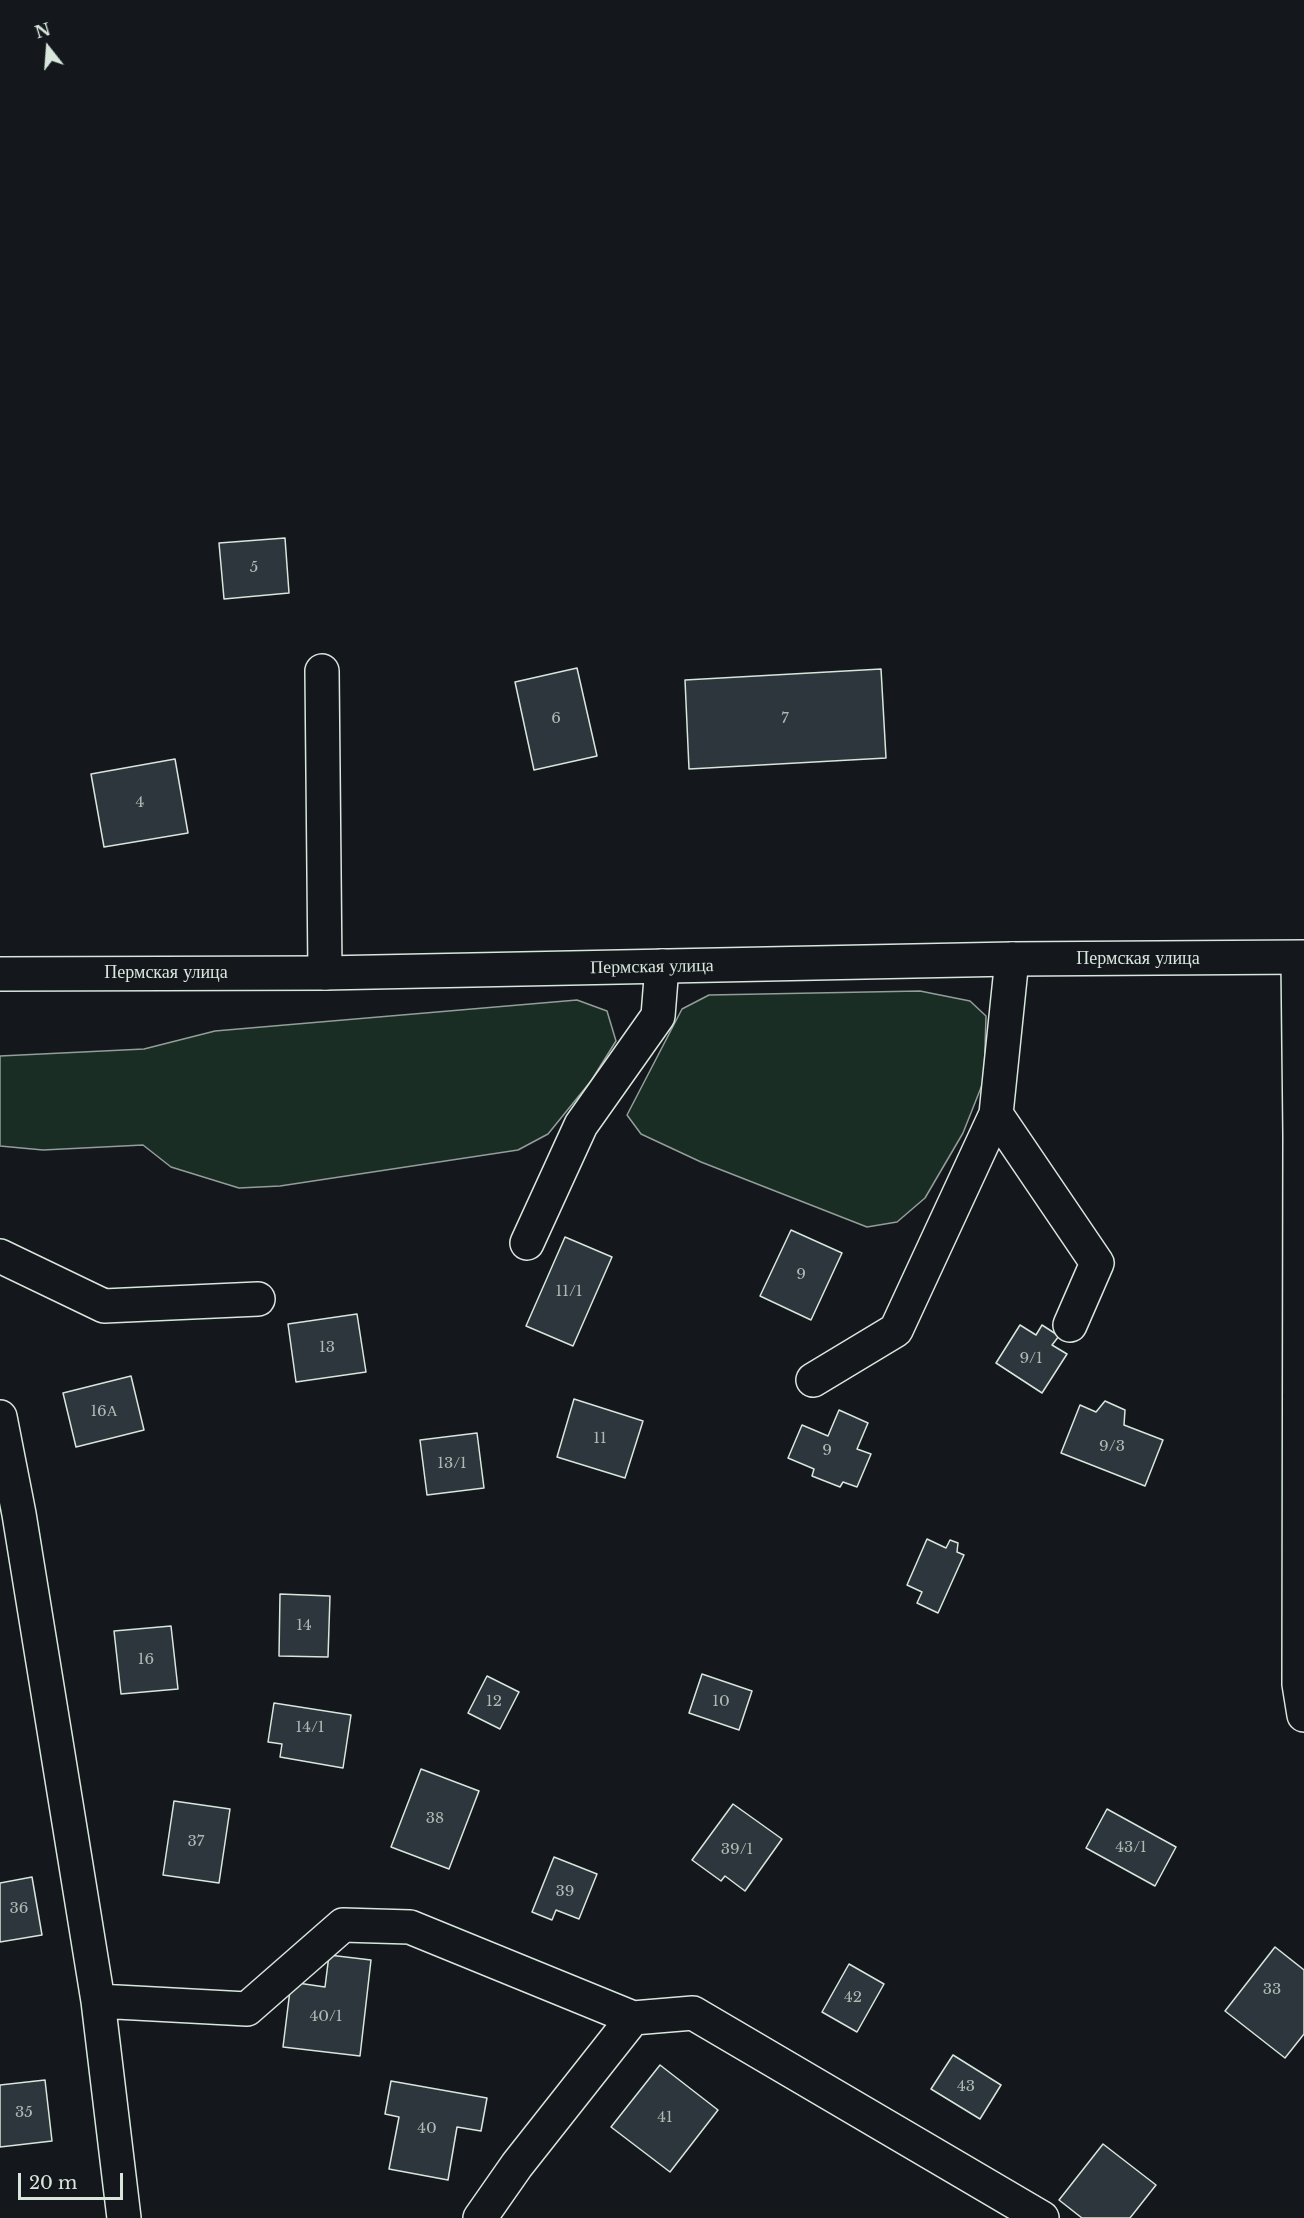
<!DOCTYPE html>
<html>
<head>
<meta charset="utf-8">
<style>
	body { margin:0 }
	#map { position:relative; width:1304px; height:2218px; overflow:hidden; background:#14181c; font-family:"Libre Baskerville",serif }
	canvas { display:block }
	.north { position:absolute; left:18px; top:18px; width:60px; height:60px; -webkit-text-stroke:4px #14181c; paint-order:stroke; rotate:343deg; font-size:16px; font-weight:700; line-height:24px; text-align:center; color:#d8e6dc }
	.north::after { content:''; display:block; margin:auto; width:21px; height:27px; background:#d8e6dc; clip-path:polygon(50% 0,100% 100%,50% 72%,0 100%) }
	.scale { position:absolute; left:18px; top:2173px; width:105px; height:27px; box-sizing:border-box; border:3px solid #d8e6dc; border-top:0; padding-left:8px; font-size:18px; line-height:21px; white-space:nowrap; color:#d8e6dc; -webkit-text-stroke:4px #14181c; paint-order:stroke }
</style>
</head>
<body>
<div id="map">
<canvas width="1304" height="2218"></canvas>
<div class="north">N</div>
<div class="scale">20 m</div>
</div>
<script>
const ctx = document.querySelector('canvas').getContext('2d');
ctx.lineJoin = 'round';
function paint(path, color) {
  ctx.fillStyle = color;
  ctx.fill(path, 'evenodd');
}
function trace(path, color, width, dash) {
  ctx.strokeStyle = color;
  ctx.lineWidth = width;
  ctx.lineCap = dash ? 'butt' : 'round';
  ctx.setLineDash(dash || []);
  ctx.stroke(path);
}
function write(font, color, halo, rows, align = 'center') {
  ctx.font = font + ' "Libre Baskerville",serif';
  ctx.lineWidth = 4.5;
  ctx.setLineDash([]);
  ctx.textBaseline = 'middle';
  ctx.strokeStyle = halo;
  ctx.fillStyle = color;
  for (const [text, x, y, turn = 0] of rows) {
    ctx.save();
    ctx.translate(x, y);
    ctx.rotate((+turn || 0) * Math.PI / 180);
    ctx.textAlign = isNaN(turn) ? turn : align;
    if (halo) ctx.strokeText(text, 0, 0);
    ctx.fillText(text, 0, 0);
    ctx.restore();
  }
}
const green = new Path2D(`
	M 920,991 L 970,1001 L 986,1016 L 984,1080 L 963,1133 L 925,1198 L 897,1222 L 867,1227 L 701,1162 L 641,1134 L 627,1115 L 682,1009 L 709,995 Z
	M 577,1000 L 607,1011 L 616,1041 L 591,1081 L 548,1134 L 518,1150 L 280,1186 L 239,1188 L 171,1167 L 143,1145 L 43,1150 L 0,1146 L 0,1056 L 144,1049 L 215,1031 Z`);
paint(green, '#1a2d24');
trace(green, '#939e99', 1.5);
const building = new Path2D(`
	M 285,538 L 289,593 L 224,599 L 219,543 Z
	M 577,668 L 597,756 L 534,770 L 515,682 Z
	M 881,669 L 886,758 L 689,769 L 685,680 Z
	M 175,759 L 188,833 L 104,847 L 91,774 Z
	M 791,1230 L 842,1253 L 811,1320 L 760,1296 Z
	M 565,1237 L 612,1257 L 573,1346 L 526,1326 Z
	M 357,1314 L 366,1372 L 296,1382 L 288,1324 Z
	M 1020,1325 L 1036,1335 L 1042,1325 L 1059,1336 L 1052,1345 L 1067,1354 L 1042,1393 L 996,1363 Z
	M 131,1376 L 144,1430 L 76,1447 L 63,1393 Z
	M 574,1399 L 643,1421 L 625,1478 L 557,1457 Z
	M 1105,1401 L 1125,1410 L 1124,1425 L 1163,1440 L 1145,1486 L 1061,1453 L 1080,1405 L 1096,1412 Z
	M 839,1410 L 868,1423 L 857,1449 L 871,1454 L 857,1487 L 843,1482 L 840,1487 L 812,1476 L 814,1469 L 788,1458 L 802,1425 L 828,1436 Z
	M 477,1433 L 484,1488 L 427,1495 L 420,1440 Z
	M 927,1539 L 946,1548 L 950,1540 L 958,1543 L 957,1552 L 964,1555 L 938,1613 L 917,1603 L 922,1592 L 907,1585 Z
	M 280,1594 L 330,1596 L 328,1657 L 279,1656 Z
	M 171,1626 L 178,1689 L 121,1694 L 114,1631 Z
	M 702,1674 L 752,1691 L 739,1730 L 689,1713 Z
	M 487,1676 L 519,1692 L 500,1729 L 468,1713 Z
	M 274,1703 L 351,1715 L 343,1768 L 280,1757 L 282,1744 L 268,1742 Z
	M 421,1769 L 479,1791 L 449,1869 L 391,1847 Z
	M 174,1801 L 230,1809 L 219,1883 L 163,1875 Z
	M 733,1804 L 782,1839 L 745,1891 L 725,1876 L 721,1881 L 692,1860 Z
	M 1107,1809 L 1176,1847 L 1155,1886 L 1086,1848 Z
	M 554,1857 L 597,1874 L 579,1919 L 556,1910 L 552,1920 L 532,1912 Z
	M 32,1877 L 42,1935 L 0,1942 L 0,1883 Z
	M 1275,1947 L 1304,1970 L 1304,2034 L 1285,2058 L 1225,2011 Z
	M 329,1955 L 371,1960 L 360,2056 L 283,2047 L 291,1982 L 325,1987 Z
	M 849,1964 L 884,1984 L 857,2032 L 822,2012 Z
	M 953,2055 L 1001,2085 L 980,2119 L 931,2089 Z
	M 660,2065 L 718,2110 L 670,2172 L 611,2127 Z
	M 45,2080 L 52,2141 L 0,2147 L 0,2085 Z
	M 391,2081 L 487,2098 L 481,2131 L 457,2127 L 448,2180 L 389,2169 L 399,2117 L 385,2114 Z
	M 1103,2144 L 1156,2185 L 1130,2218 L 1082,2218 L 1059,2200 Z`);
paint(building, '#2c363c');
trace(building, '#d8e6dc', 1.5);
const minor = new Path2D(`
	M 322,671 L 325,973
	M 1298,958 L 1300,1136 L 1299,1684 L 1304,1715
	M 996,1114 L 1012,959
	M 527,1243 L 581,1125 L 658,1016 L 662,966
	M 0,1256 L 104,1306 L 258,1299
	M 813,1380 L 896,1330 L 996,1114 L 1097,1263 L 1070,1325
	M 0,1417 L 19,1514 L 98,2001 L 124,2218
	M 98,2001 L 247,2009 L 343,1925 L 410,1927 L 633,2018 L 517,2165 L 480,2218
	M 633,2018 L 693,2013 L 1042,2218`);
const major = new Path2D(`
	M 0,974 L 325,973 L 1012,959 L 1304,957`);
trace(minor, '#d8e6dc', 36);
trace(major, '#d8e6dc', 36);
trace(minor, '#14181c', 33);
trace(major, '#14181c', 33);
write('15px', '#adbab4', null, [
	["5",254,568],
	["6",556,719],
	["7",785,719],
	["4",140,803],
	["9",801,1275],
	["11/1",569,1292],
	["13",327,1348],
	["9/1",1031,1359],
	["16А",104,1412],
	["11",600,1439],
	["9/3",1112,1447],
	["9",827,1451],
	["13/1",452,1464],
	["14",304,1626],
	["16",146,1660],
	["12",494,1702],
	["10",721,1702],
	["14/1",310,1728],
	["38",435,1819],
	["37",196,1842],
	["43/1",1131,1848],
	["39/1",737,1850],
	["39",565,1892],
	["36",19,1909],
	["33",1272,1990],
	["42",853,1998],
	["40/1",326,2017],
	["43",966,2087],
	["35",24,2113],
	["41",665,2118],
	["40",427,2129]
]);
write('18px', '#d8e6dc', '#14181c', [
	["Пермская улица",1138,959],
	["Пермская улица",652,967,-1],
	["Пермская улица",166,973]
]);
</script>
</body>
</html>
